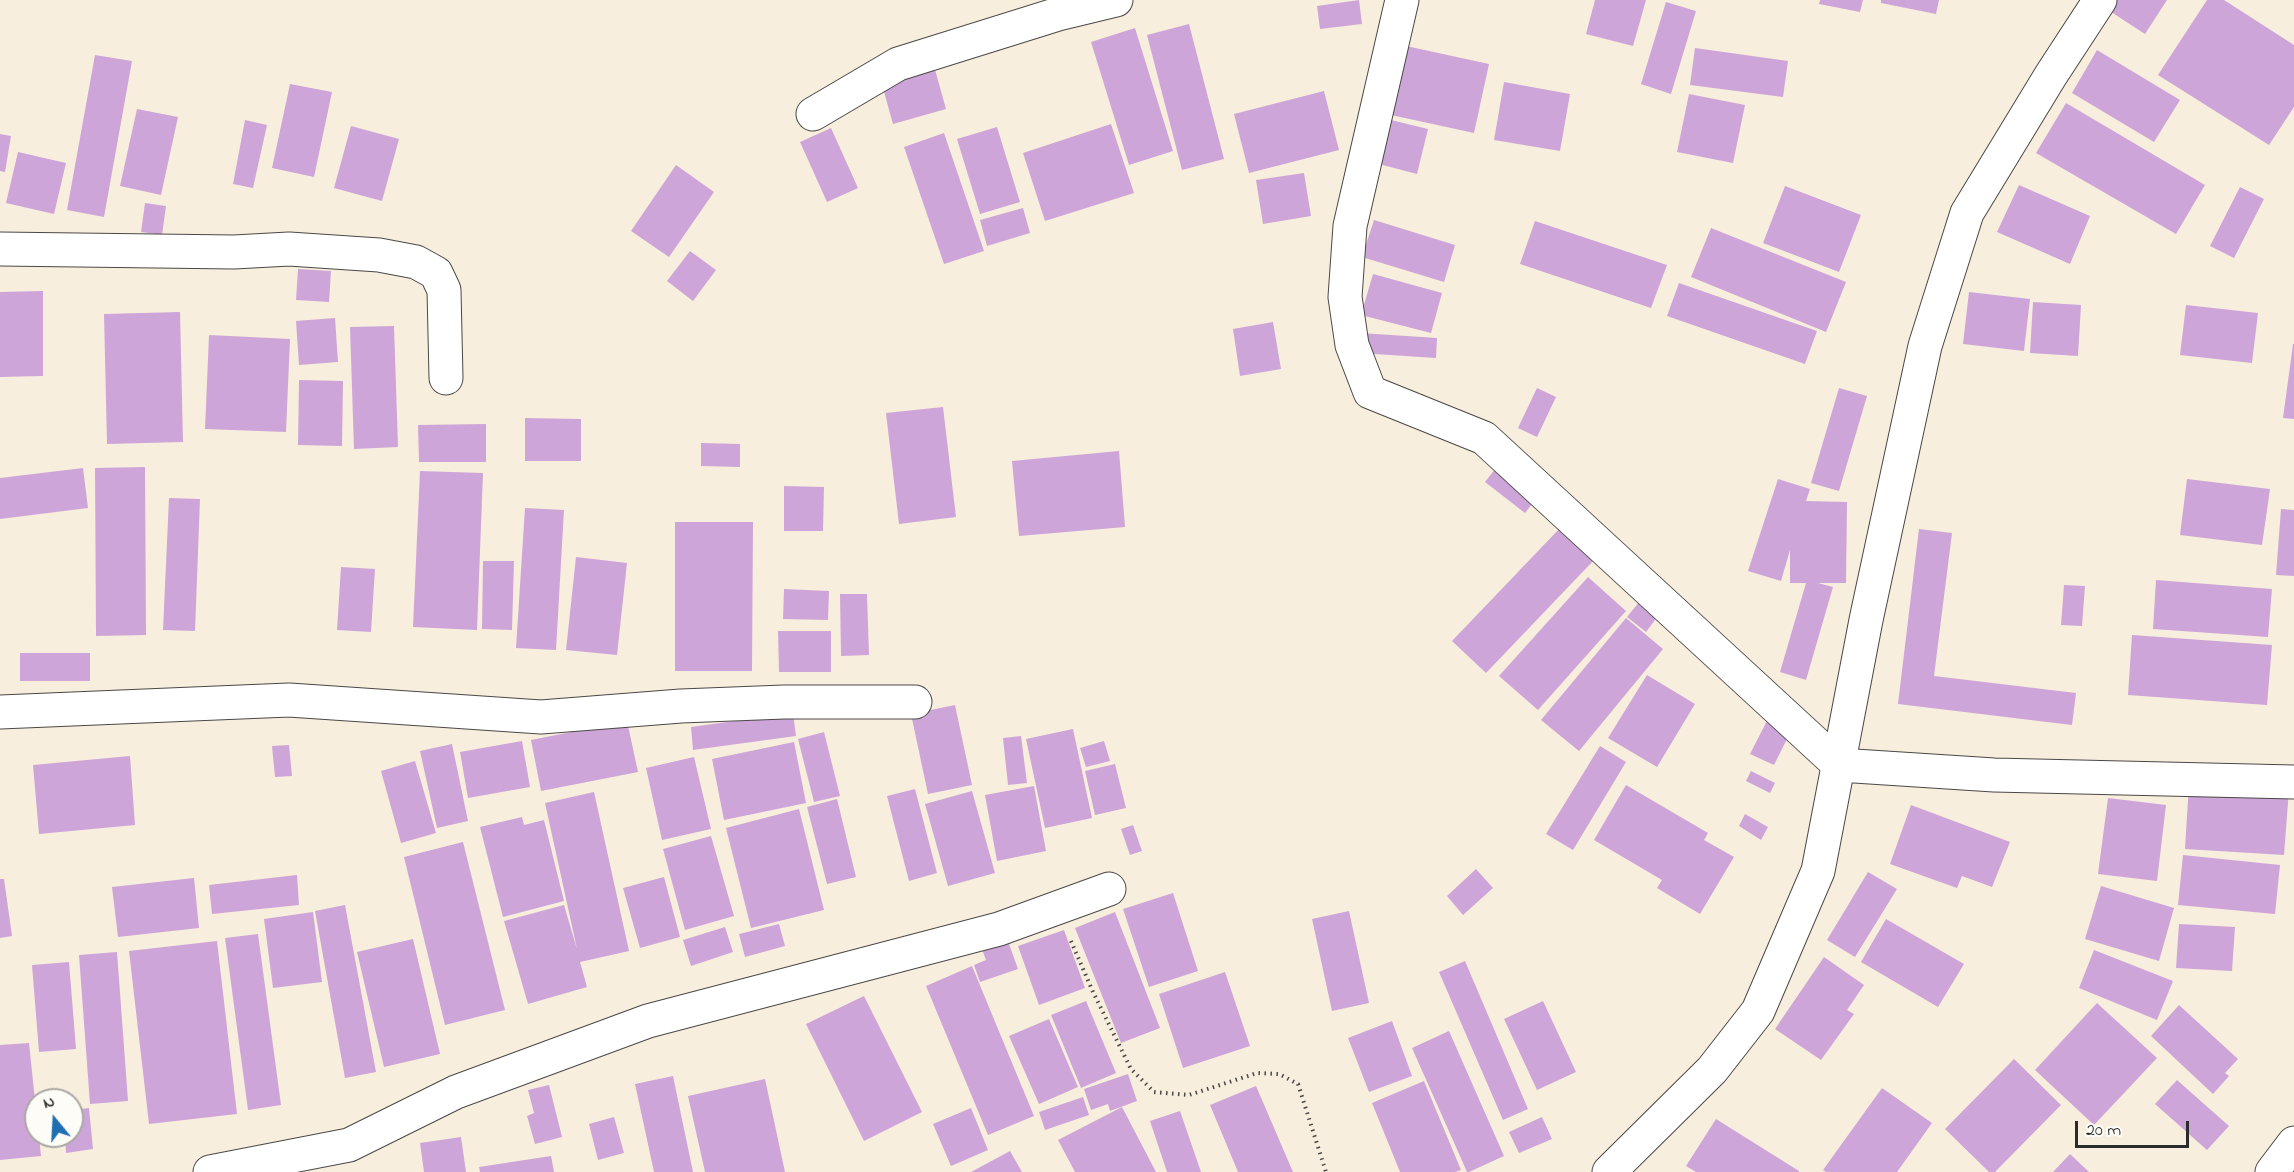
<!DOCTYPE html>
<html>
<head>
<meta charset="utf-8">
<style>
	body { margin:0 }
	#map { position:relative; width:2294px; height:1172px; overflow:hidden; background:#f8eedd; font-family:"Indie Flower",sans-serif }
	canvas { display:block }
	.north { position:absolute; left:24px; top:1088px; width:60px; height:60px; box-sizing:border-box; background:#fdfcf7; border:2px solid #a9a8a5; border-radius:50%; rotate:342deg; font-size:16px; font-weight:700; line-height:24px; text-align:center; color:#2b2b2b }
	.north::after { content:''; display:block; margin:auto; width:21px; height:27px; background:#1f6fb2; clip-path:polygon(50% 0,100% 100%,50% 72%,0 100%) }
	.scale { position:absolute; left:2075px; top:1121px; width:114px; height:27px; box-sizing:border-box; border:3px solid #2b2b2b; border-top:0; padding-left:8px; font-size:18px; line-height:21px; white-space:nowrap; color:#2b2b2b; -webkit-text-stroke:4px #fdfcf7; paint-order:stroke }
</style>
</head>
<body>
<div id="map">
<canvas width="2294" height="1172"></canvas>
<div class="north">N</div>
<div class="scale">20 m</div>
</div>
<script>
const ctx = document.querySelector('canvas').getContext('2d');
ctx.lineJoin = 'round';
function paint(path, color) {
  ctx.fillStyle = color;
  ctx.fill(path, 'evenodd');
}
function trace(path, color, width, dash) {
  ctx.strokeStyle = color;
  ctx.lineWidth = width;
  ctx.lineCap = dash ? 'butt' : 'round';
  ctx.setLineDash(dash || []);
  ctx.stroke(path);
}
paint(new Path2D(`
	M 1359,0 L 1362,24 L 1320,29 L 1317,6 Z
	M 1595,0 L 1646,0 L 1633,46 L 1586,34 Z
	M 1820,0 L 1863,0 L 1860,12 L 1819,4 Z
	M 1881,0 L 1939,0 L 1936,14 L 1881,3 Z
	M 2114,0 L 2167,0 L 2145,34 L 2108,10 Z
	M 2207,0 L 2224,0 L 2294,45 L 2294,107 L 2269,145 L 2158,75 Z
	M 1666,2 L 1696,11 L 1671,94 L 1641,84 Z
	M 1189,24 L 1224,159 L 1182,170 L 1147,35 Z
	M 1135,28 L 1173,151 L 1129,165 L 1091,42 Z
	M 1406,46 L 1489,64 L 1474,133 L 1391,115 Z
	M 1695,48 L 1788,61 L 1783,97 L 1690,85 Z
	M 2097,50 L 2180,100 L 2154,142 L 2072,93 Z
	M 95,55 L 132,61 L 104,217 L 67,210 Z
	M 934,66 L 946,109 L 893,124 L 881,81 Z
	M 1504,82 L 1570,94 L 1560,151 L 1494,140 Z
	M 290,84 L 332,92 L 314,177 L 272,168 Z
	M 1324,91 L 1339,150 L 1249,173 L 1234,114 Z
	M 1689,94 L 1745,105 L 1733,163 L 1677,152 Z
	M 2066,103 L 2205,185 L 2176,234 L 2036,153 Z
	M 137,109 L 178,117 L 161,195 L 120,186 Z
	M 1387,119 L 1428,129 L 1417,174 L 1375,163 Z
	M 245,120 L 267,125 L 253,188 L 233,184 Z
	M 1111,124 L 1134,193 L 1045,221 L 1023,153 Z
	M 351,126 L 399,139 L 382,201 L 334,188 Z
	M 997,127 L 1020,202 L 980,214 L 957,139 Z
	M 831,128 L 858,188 L 827,202 L 800,142 Z
	M 944,133 L 984,251 L 944,264 L 904,147 Z
	M 0,134 L 11,136 L 5,172 L 0,171 Z
	M 18,152 L 66,163 L 54,214 L 6,203 Z
	M 676,165 L 714,192 L 669,257 L 631,231 Z
	M 1304,173 L 1311,216 L 1263,224 L 1256,180 Z
	M 2019,185 L 2090,216 L 2070,264 L 1997,232 Z
	M 1785,186 L 1861,215 L 1839,272 L 1763,243 Z
	M 2240,187 L 2264,199 L 2234,258 L 2210,246 Z
	M 145,203 L 166,206 L 162,235 L 141,232 Z
	M 1023,208 L 1030,233 L 987,246 L 980,220 Z
	M 1374,220 L 1455,245 L 1444,282 L 1362,257 Z
	M 1535,221 L 1667,265 L 1651,308 L 1520,264 Z
	M 1711,228 L 1846,282 L 1826,332 L 1691,277 Z
	M 690,251 L 716,270 L 693,301 L 667,281 Z
	M 298,269 L 331,271 L 329,302 L 296,300 Z
	M 1373,274 L 1442,293 L 1431,333 L 1361,315 Z
	M 1679,283 L 1817,331 L 1805,364 L 1667,316 Z
	M 43,291 L 43,376 L 0,377 L 0,292 Z
	M 1969,292 L 2030,299 L 2024,351 L 1963,344 Z
	M 2033,302 L 2081,305 L 2078,356 L 2030,353 Z
	M 2186,305 L 2258,313 L 2252,363 L 2180,355 Z
	M 180,312 L 183,442 L 107,444 L 104,314 Z
	M 335,318 L 338,362 L 299,365 L 296,321 Z
	M 1273,322 L 1281,369 L 1240,376 L 1233,329 Z
	M 394,326 L 398,447 L 354,449 L 350,327 Z
	M 1360,333 L 1437,338 L 1436,358 L 1359,353 Z
	M 209,335 L 290,339 L 286,432 L 205,429 Z
	M 2293,344 L 2294,344 L 2294,419 L 2283,418 Z
	M 299,380 L 343,381 L 342,446 L 298,445 Z
	M 1537,388 L 1556,397 L 1537,437 L 1518,428 Z
	M 1839,388 L 1867,396 L 1839,491 L 1811,483 Z
	M 943,407 L 956,517 L 899,524 L 886,413 Z
	M 525,418 L 581,419 L 581,461 L 525,461 Z
	M 486,424 L 486,462 L 419,462 L 418,425 Z
	M 701,443 L 740,444 L 740,467 L 701,466 Z
	M 1119,451 L 1125,527 L 1019,536 L 1012,461 Z
	M 1499,464 L 1539,495 L 1525,513 L 1485,482 Z
	M 145,467 L 146,635 L 96,636 L 95,468 Z
	M 83,468 L 88,508 L 0,519 L 0,478 Z
	M 420,471 L 483,473 L 477,630 L 413,627 Z
	M 1778,479 L 1810,489 L 1806,501 L 1847,502 L 1846,583 L 1818,583 L 1833,587 L 1806,680 L 1780,672 L 1806,583 L 1790,583 L 1790,550 L 1781,581 L 1748,571 Z
	M 2187,479 L 2270,489 L 2262,545 L 2180,535 Z
	M 784,486 L 824,487 L 823,531 L 784,531 Z
	M 169,498 L 200,499 L 195,631 L 163,630 Z
	M 525,508 L 564,510 L 556,650 L 516,648 Z
	M 2281,509 L 2294,510 L 2294,576 L 2276,575 Z
	M 675,522 L 753,522 L 752,671 L 675,671 Z
	M 1561,527 L 1595,559 L 1486,673 L 1452,641 Z
	M 1919,529 L 1952,533 L 1934,676 L 2076,693 L 2072,725 L 1898,704 Z
	M 576,557 L 627,563 L 617,655 L 566,650 Z
	M 483,561 L 514,561 L 512,630 L 482,629 Z
	M 341,567 L 375,569 L 371,632 L 337,630 Z
	M 1588,577 L 1626,611 L 1538,710 L 1499,676 Z
	M 2156,580 L 2272,589 L 2268,637 L 2153,629 Z
	M 2064,585 L 2085,586 L 2082,626 L 2061,625 Z
	M 784,589 L 829,591 L 828,620 L 783,619 Z
	M 840,594 L 867,594 L 869,655 L 841,656 Z
	M 1640,601 L 1658,616 L 1646,632 L 1627,617 Z
	M 1626,618 L 1663,649 L 1579,751 L 1541,720 Z
	M 778,631 L 831,631 L 831,672 L 779,672 Z
	M 2132,635 L 2272,645 L 2267,705 L 2128,695 Z
	M 20,653 L 90,653 L 90,681 L 20,681 Z
	M 1647,675 L 1695,704 L 1657,767 L 1608,738 Z
	M 955,705 L 972,785 L 928,794 L 911,714 Z
	M 793,713 L 796,736 L 693,750 L 691,727 Z
	M 1770,715 L 1793,727 L 1774,765 L 1750,754 Z
	M 627,721 L 638,772 L 541,791 L 531,740 Z
	M 1073,729 L 1092,818 L 1045,828 L 1026,739 Z
	M 824,732 L 840,796 L 814,802 L 798,739 Z
	M 1021,736 L 1027,783 L 1008,785 L 1003,738 Z
	M 522,741 L 530,787 L 468,798 L 460,752 Z
	M 1104,741 L 1110,761 L 1086,767 L 1080,748 Z
	M 794,742 L 806,803 L 724,820 L 712,759 Z
	M 452,744 L 468,821 L 437,828 L 420,751 Z
	M 289,745 L 292,776 L 275,777 L 272,746 Z
	M 1600,746 L 1626,762 L 1573,850 L 1546,834 Z
	M 130,756 L 135,825 L 39,834 L 33,765 Z
	M 694,757 L 711,829 L 662,840 L 646,768 Z
	M 415,761 L 436,833 L 401,843 L 381,771 Z
	M 1115,764 L 1126,808 L 1095,815 L 1085,771 Z
	M 1751,771 L 1775,783 L 1770,793 L 1746,781 Z
	M 2189,784 L 2289,790 L 2284,855 L 2185,849 Z
	M 1626,785 L 1708,833 L 1704,840 L 1734,857 L 1700,914 L 1657,888 L 1662,880 L 1594,840 Z
	M 1034,786 L 1046,851 L 997,861 L 985,795 Z
	M 915,789 L 937,873 L 909,881 L 887,796 Z
	M 972,791 L 995,873 L 948,886 L 925,804 Z
	M 594,792 L 629,951 L 580,962 L 587,987 L 528,1004 L 504,921 L 564,905 L 577,949 L 545,803 Z
	M 2108,798 L 2166,805 L 2157,881 L 2098,874 Z
	M 837,799 L 856,877 L 827,884 L 807,807 Z
	M 1911,805 L 2010,842 L 1992,887 L 1962,876 L 1957,888 L 1890,864 Z
	M 799,809 L 824,910 L 751,928 L 726,828 Z
	M 1745,814 L 1768,827 L 1761,840 L 1739,826 Z
	M 522,817 L 524,825 L 544,820 L 564,901 L 503,917 L 480,827 Z
	M 1133,825 L 1142,851 L 1130,855 L 1121,829 Z
	M 711,836 L 734,916 L 685,930 L 663,849 Z
	M 463,842 L 505,1010 L 445,1025 L 404,857 Z
	M 2183,855 L 2280,865 L 2275,914 L 2178,905 Z
	M 1476,869 L 1493,888 L 1463,915 L 1447,896 Z
	M 1868,872 L 1897,889 L 1855,957 L 1827,940 Z
	M 297,875 L 299,905 L 212,914 L 209,885 Z
	M 664,877 L 680,937 L 640,948 L 623,888 Z
	M 194,878 L 199,928 L 118,937 L 112,887 Z
	M 0,879 L 4,879 L 12,936 L 0,938 Z
	M 2101,886 L 2174,908 L 2159,961 L 2085,939 Z
	M 1173,893 L 1198,971 L 1149,987 L 1123,909 Z
	M 345,905 L 376,1072 L 345,1078 L 315,911 Z
	M 1349,911 L 1369,1003 L 1332,1011 L 1312,919 Z
	M 313,912 L 322,982 L 273,988 L 264,919 Z
	M 1115,912 L 1160,1028 L 1121,1043 L 1075,928 Z
	M 1886,919 L 1964,964 L 1938,1007 L 1861,962 Z
	M 779,924 L 785,946 L 745,957 L 739,934 Z
	M 2179,924 L 2235,927 L 2232,971 L 2176,968 Z
	M 725,927 L 733,952 L 691,966 L 683,940 Z
	M 1004,930 L 1018,969 L 980,982 L 974,965 L 986,960 L 978,939 Z
	M 1064,930 L 1085,988 L 1039,1005 L 1018,946 Z
	M 258,934 L 281,1105 L 248,1110 L 225,938 Z
	M 413,939 L 440,1054 L 384,1067 L 357,952 Z
	M 217,941 L 237,1114 L 149,1124 L 129,951 Z
	M 2094,950 L 2173,981 L 2157,1020 L 2079,988 Z
	M 117,952 L 128,1101 L 90,1104 L 79,955 Z
	M 1824,957 L 1864,985 L 1847,1010 L 1854,1014 L 1821,1060 L 1775,1029 Z
	M 1465,961 L 1528,1109 L 1503,1120 L 1439,972 Z
	M 69,962 L 76,1049 L 39,1052 L 32,965 Z
	M 972,966 L 1034,1116 L 988,1135 L 926,986 Z
	M 1225,972 L 1250,1046 L 1183,1068 L 1159,994 Z
	M 864,996 L 922,1112 L 864,1141 L 806,1024 Z
	M 1086,1001 L 1116,1073 L 1081,1088 L 1051,1015 Z
	M 1543,1001 L 1576,1072 L 1537,1090 L 1504,1019 Z
	M 2097,1003 L 2157,1058 L 2094,1125 L 2035,1070 Z
	M 2179,1005 L 2238,1059 L 2225,1073 L 2229,1076 L 2213,1094 L 2151,1036 Z
	M 1049,1019 L 1078,1087 L 1039,1104 L 1009,1036 Z
	M 1392,1021 L 1412,1076 L 1369,1092 L 1348,1038 Z
	M 1449,1031 L 1504,1156 L 1469,1172 L 1467,1172 L 1412,1048 Z
	M 29,1043 L 36,1110 L 36,1136 L 39,1136 L 41,1156 L 0,1160 L 0,1045 Z
	M 2014,1059 L 2061,1105 L 1995,1172 L 1989,1172 L 1945,1129 Z
	M 1128,1074 L 1137,1101 L 1110,1111 L 1108,1104 L 1091,1110 L 1084,1089 Z
	M 673,1076 L 693,1172 L 654,1172 L 635,1084 Z
	M 765,1079 L 785,1172 L 705,1172 L 688,1096 Z
	M 2177,1080 L 2229,1126 L 2207,1150 L 2155,1104 Z
	M 1424,1081 L 1461,1170 L 1455,1172 L 1400,1172 L 1372,1103 Z
	M 549,1085 L 562,1137 L 535,1144 L 527,1116 L 534,1113 L 528,1090 Z
	M 1256,1086 L 1293,1172 L 1238,1172 L 1210,1105 Z
	M 1882,1088 L 1932,1123 L 1897,1172 L 1826,1172 L 1823,1170 Z
	M 1083,1097 L 1089,1115 L 1045,1130 L 1039,1112 Z
	M 1122,1107 L 1156,1172 L 1075,1172 L 1058,1140 Z
	M 89,1108 L 93,1149 L 66,1153 L 65,1136 L 72,1136 L 72,1110 Z
	M 971,1108 L 988,1150 L 951,1166 L 933,1124 Z
	M 1180,1111 L 1201,1172 L 1167,1172 L 1150,1121 Z
	M 614,1117 L 624,1153 L 598,1160 L 589,1124 Z
	M 1542,1117 L 1552,1139 L 1519,1153 L 1509,1132 Z
	M 1716,1119 L 1799,1171 L 1799,1172 L 1696,1172 L 1686,1166 Z
	M 461,1137 L 466,1172 L 424,1172 L 420,1143 Z
	M 1010,1151 L 1022,1172 L 971,1172 Z
	M 2070,1154 L 2089,1172 L 2053,1172 Z
	M 551,1156 L 554,1172 L 480,1172 L 479,1167 Z`), '#cea5d8');
const minor = new Path2D(`
	M 1402,0 L 1350,226 L 1345,297 L 1352,345 L 1370,392 L 1484,438 L 1839,765 L 1994,775 L 2294,782
	M 813,114 L 898,64 L 1058,14 L 1116,0
	M 0,249 L 234,252 L 289,249 L 379,255 L 416,262 L 436,273 L 444,290 L 446,378
	M 0,712 L 289,700 L 541,717 L 681,706 L 784,702 L 915,702
	M 210,1172 L 349,1145 L 456,1092 L 648,1021 L 999,929 L 1109,889
	M 1609,1172 L 1712,1070 L 1758,1011 L 1818,871 L 1866,620 L 1925,346 L 1967,213 L 2051,75 L 2100,0
	M 2272,1172 L 2294,1143`);
trace(minor, '#4a4846', 35);
trace(new Path2D(`
	M 1071,941 L 1093,992 L 1131,1069 L 1154,1092 L 1189,1095 L 1257,1073 L 1279,1074 L 1298,1084 L 1326,1172`), '#4a4846', 4, [1.5, 4.5]);
trace(minor, '#fff', 33);
</script>
</body>
</html>
